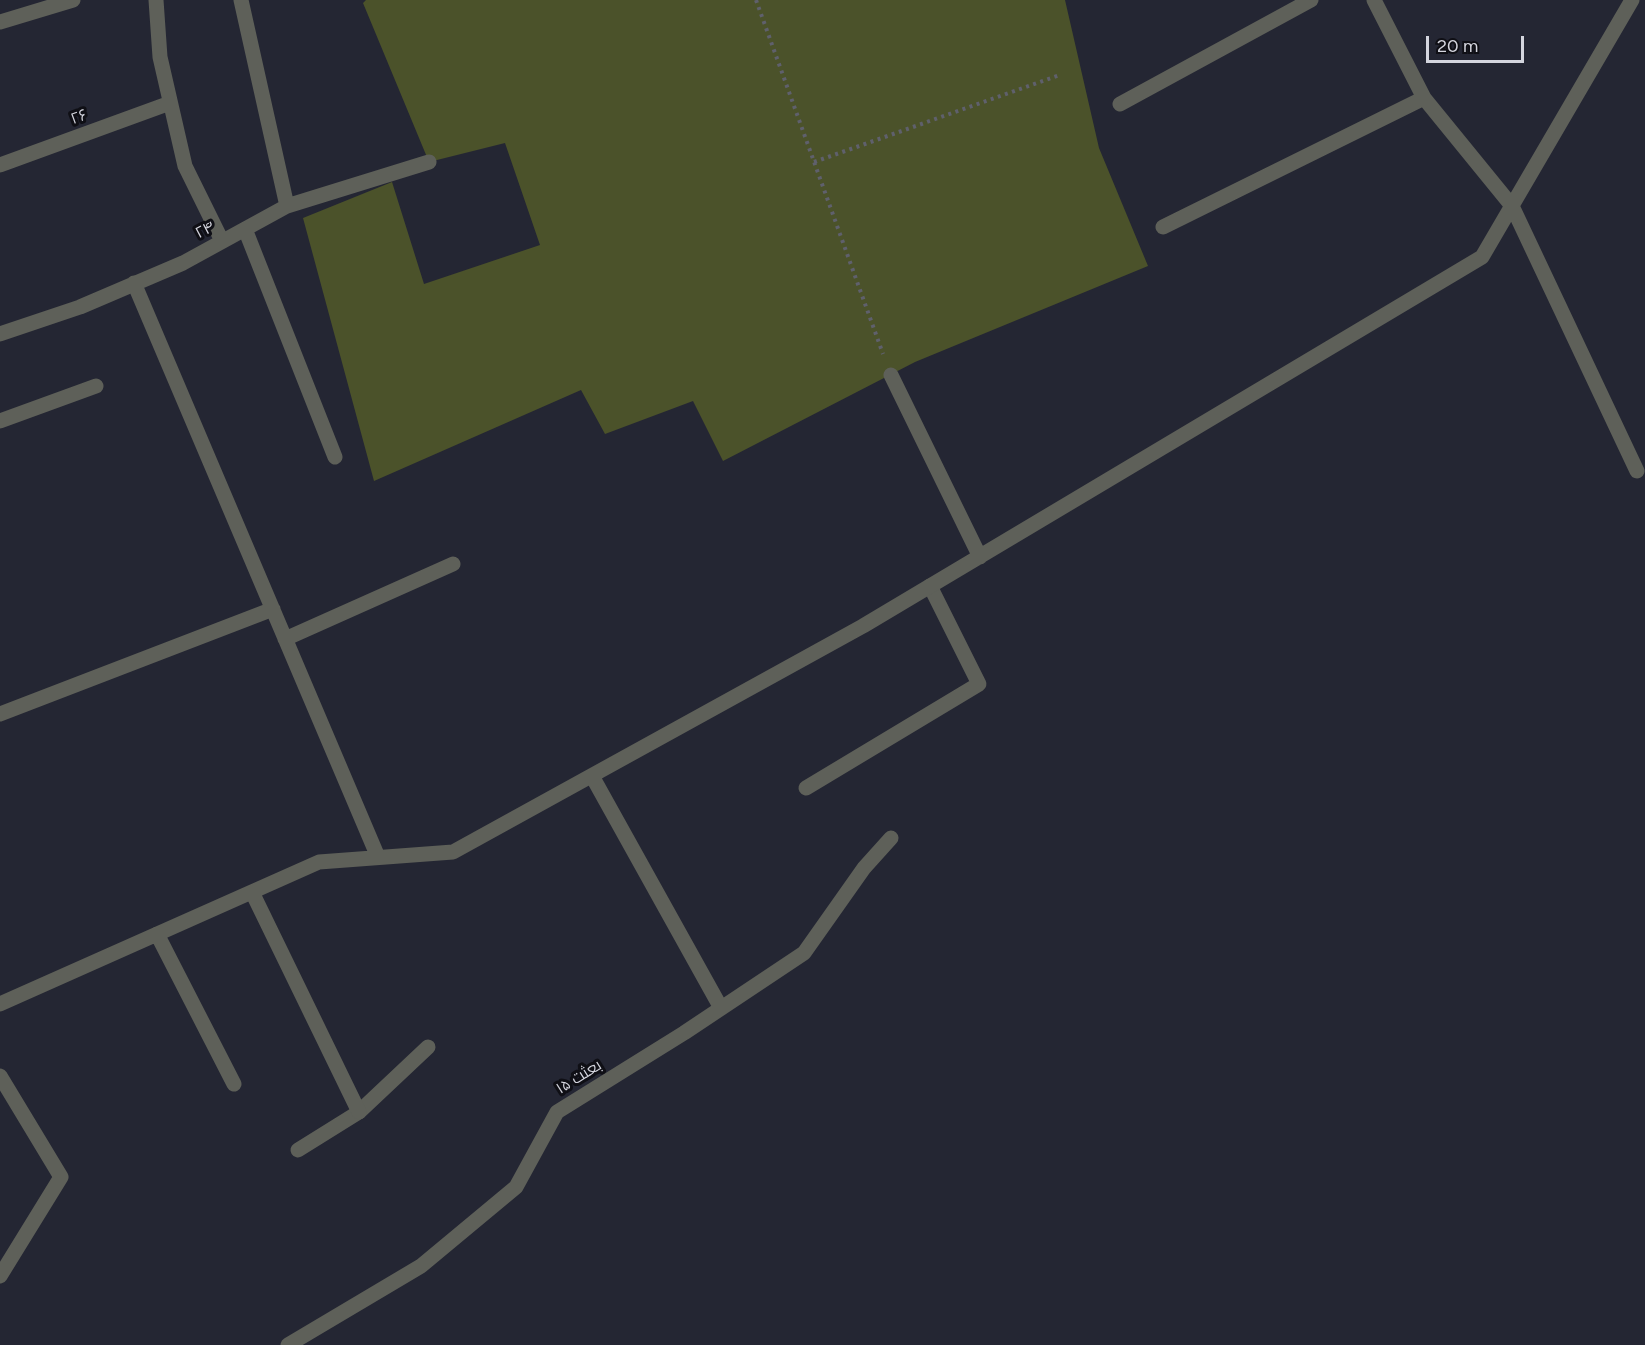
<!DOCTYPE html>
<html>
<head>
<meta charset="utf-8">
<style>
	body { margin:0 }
	#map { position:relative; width:1645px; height:1345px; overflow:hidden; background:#242633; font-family:Figtree,sans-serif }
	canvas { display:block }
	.scale { position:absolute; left:1426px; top:36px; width:98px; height:27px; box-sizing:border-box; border:3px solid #d4d5de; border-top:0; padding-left:8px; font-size:18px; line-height:21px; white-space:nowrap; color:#d4d5de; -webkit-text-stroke:4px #0f0f15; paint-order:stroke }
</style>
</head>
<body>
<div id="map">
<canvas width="1645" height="1345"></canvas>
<div class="scale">20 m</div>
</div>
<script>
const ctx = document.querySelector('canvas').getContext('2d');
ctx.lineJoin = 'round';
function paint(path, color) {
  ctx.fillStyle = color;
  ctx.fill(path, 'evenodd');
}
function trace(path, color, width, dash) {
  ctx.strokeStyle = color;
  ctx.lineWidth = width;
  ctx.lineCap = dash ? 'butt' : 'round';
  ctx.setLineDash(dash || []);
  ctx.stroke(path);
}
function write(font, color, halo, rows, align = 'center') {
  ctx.font = font + ' Figtree,Cairo,sans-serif';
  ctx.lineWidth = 6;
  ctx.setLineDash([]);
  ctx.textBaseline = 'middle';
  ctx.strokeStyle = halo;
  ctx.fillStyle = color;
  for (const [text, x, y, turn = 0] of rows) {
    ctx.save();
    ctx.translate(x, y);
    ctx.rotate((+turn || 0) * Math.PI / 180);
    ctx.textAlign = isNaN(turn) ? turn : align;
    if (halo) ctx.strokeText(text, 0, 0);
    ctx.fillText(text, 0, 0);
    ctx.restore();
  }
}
paint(new Path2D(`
	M 366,0 L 1065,0 L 1099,148 L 1148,266 L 915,362 L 723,461 L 693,401 L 605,434 L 581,390 L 374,481 L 303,218 L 392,182 L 424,284 L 540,245 L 505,143 L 429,162 L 363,3 Z`), '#4b522a');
trace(new Path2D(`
	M 756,0 L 883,354
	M 814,162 L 1060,75`), '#5f606c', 4, [3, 4.5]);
trace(new Path2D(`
	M 806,788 L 979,684 L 930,586
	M 298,1150 L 359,1112 L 428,1047`), '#5e6059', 15);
trace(new Path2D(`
	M 156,0 L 160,57 L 185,166 L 222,241
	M 241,0 L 287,206
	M 1374,0 L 1424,98 L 1512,206 L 1637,471
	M 0,22 L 73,0
	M 1120,104 L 1311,0
	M 0,165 L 170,103
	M 1163,227 L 1424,98
	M 245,229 L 335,457
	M 134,283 L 378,857
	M 0,334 L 80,307 L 183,263 L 287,206 L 429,162
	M 891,375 L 980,557
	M 0,421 L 96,386
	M 285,639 L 453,564
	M 0,714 L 273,609
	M 592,776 L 721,1008
	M 252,892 L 359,1112
	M 157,934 L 234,1084
	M 0,1004 L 319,862 L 453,852 L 863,626 L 1482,257 L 1632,0
	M 0,1076 L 61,1177 L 0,1276
	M 288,1345 L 421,1266 L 516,1187 L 557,1112 L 684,1033 L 804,953 L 864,868 L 891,838`), '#5e6059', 15);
write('16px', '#d4d5de', '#0f0f15', [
	["۲۶",79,117,-20],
	["۲۴",205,230,-28],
	["بعثت ۱۵",579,1077,-32]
]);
</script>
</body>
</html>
